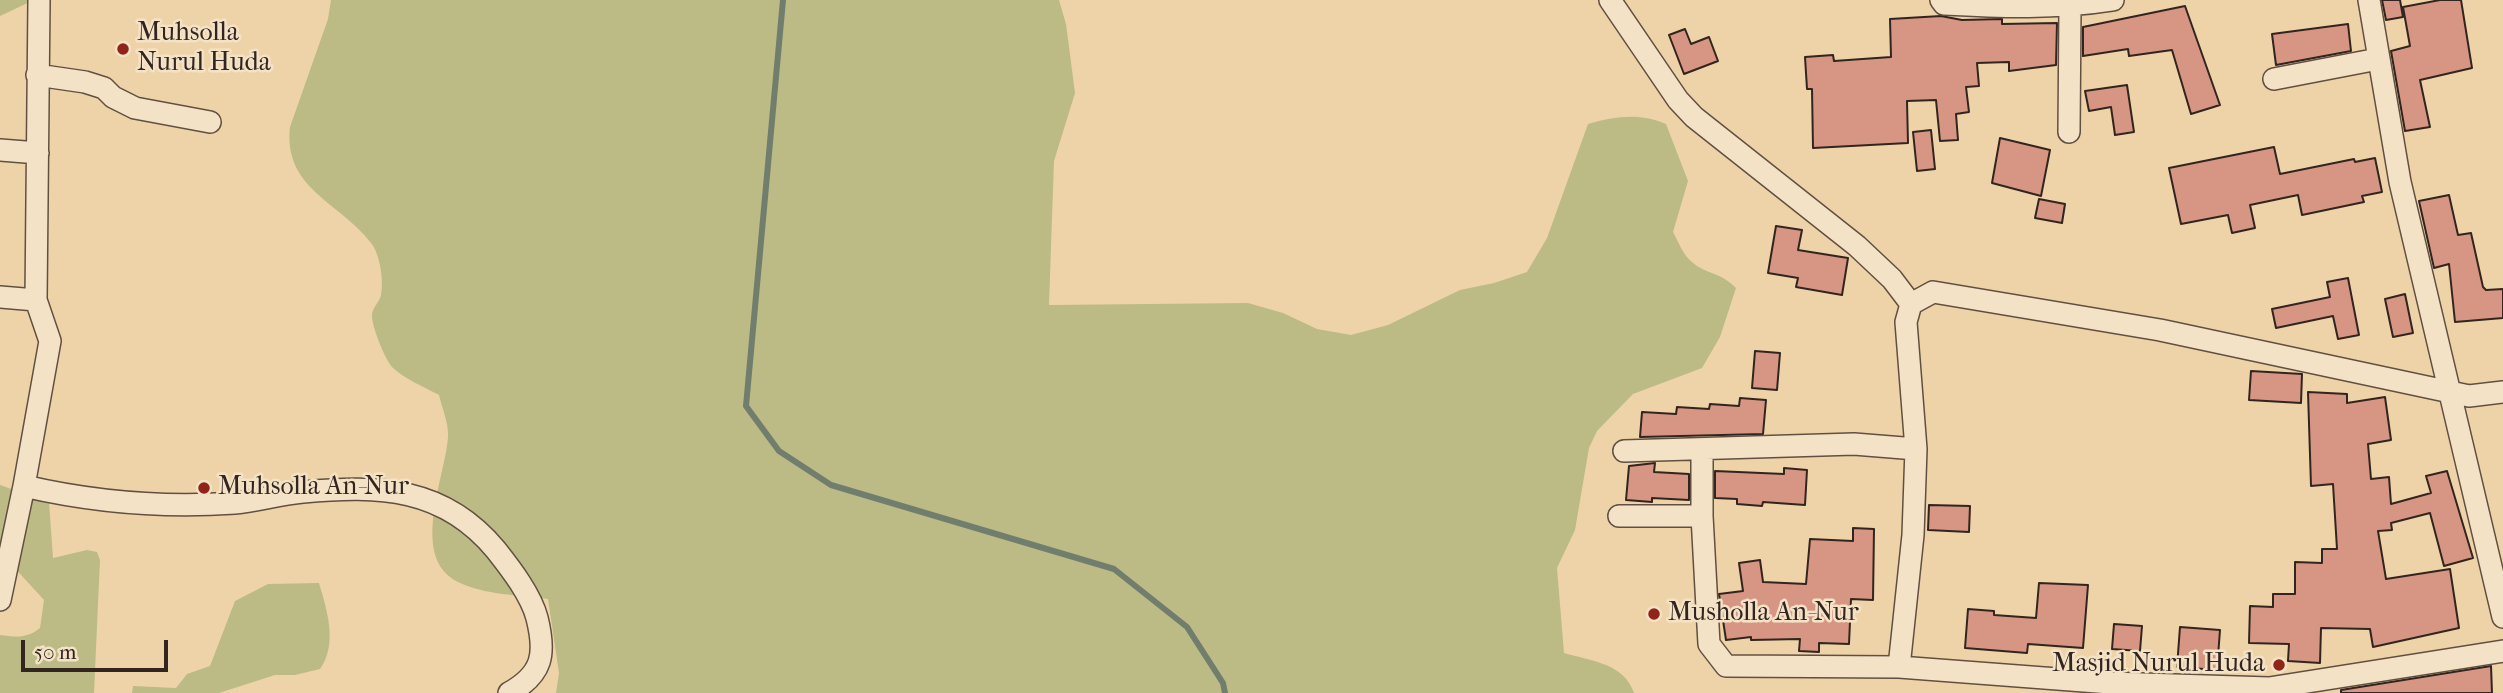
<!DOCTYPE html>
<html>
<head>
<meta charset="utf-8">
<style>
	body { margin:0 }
	#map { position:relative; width:2503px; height:693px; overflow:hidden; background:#eed3a9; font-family:"IM FELL French Canon",serif }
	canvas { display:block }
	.scale { position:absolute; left:21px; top:640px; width:147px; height:32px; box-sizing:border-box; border:4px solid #32251f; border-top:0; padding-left:9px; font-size:21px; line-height:24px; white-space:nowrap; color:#32251f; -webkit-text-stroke:5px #f4e2c7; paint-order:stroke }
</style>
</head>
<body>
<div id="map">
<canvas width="2503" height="693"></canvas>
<div class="scale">50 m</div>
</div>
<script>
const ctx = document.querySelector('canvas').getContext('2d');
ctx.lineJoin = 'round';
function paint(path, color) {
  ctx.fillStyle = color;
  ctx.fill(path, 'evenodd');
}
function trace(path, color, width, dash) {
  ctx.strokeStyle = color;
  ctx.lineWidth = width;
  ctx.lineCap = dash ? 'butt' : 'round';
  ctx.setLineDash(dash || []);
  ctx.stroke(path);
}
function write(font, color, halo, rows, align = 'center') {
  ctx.font = font + ' "IM FELL French Canon",serif';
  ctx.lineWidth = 5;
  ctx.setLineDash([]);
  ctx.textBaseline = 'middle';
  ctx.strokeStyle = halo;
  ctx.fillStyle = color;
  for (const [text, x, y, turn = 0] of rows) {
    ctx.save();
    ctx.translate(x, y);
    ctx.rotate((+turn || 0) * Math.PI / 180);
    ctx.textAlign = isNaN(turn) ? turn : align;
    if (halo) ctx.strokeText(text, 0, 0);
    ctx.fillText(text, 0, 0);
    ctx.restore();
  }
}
paint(new Path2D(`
	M 0,0 L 34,0 L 0,16 Z
	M 331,0 L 1059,0 L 1066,24 L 1075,93 L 1054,161 L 1049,305 L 1248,303 L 1283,313 L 1317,329 L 1351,335 L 1388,325 L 1460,290 L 1494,283 L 1527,272 L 1547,238 L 1588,124 C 1615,116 1641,113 1666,124 L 1688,181 L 1673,232 C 1678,241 1683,255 1692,262 C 1707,275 1719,271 1736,288 L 1720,337 L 1702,368 L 1633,394 L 1597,431 L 1589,448 L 1575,530 L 1557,568 L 1564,653 C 1591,661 1624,663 1634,693 L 556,693 L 559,673 L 548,599 C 519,595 484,595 458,582 C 409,558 445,478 448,437 C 449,424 442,408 439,395 C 424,387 405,379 393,368 C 385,360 371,325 372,314 C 373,307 380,301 381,295 C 384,281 380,254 371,243 C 340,202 283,189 290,127 L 328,19 Z
	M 0,485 L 49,502 L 53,558 L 87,550 L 97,552 L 100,560 L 94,693 L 0,693 L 0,635 C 16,637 26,639 40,628 L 44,600 L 0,552 Z
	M 319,583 C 327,610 338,644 320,669 L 295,675 L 275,675 L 219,693 L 132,693 L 133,686 L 176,688 L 187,674 L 210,666 L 235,601 L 268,584 Z`), '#bcbb85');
trace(new Path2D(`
	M 783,0 L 746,406 L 779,451 L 831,485 L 1114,569 L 1187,627 L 1223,683 L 1225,693`), '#717e6e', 6);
const building = new Path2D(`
	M 2382,0 L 2400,0 L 2403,17 L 2386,20 Z
	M 2440,0 L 2461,0 L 2472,68 L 2420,80 L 2430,127 L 2405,131 L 2391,51 L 2410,46 L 2403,7 Z
	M 2185,6 L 2220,105 L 2191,114 L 2172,50 L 2129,56 L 2128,49 L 2083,56 L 2083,27 Z
	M 1941,16 L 1962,20 L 2002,19 L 2002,24 L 2057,23 L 2056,65 L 2009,71 L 2009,62 L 1977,63 L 1979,86 L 1966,87 L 1969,112 L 1956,114 L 1958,140 L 1940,141 L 1936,100 L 1907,101 L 1908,143 L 1813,148 L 1812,89 L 1807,89 L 1805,57 L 1833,55 L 1834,61 L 1891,57 L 1890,19 Z
	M 2348,24 L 2351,51 L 2276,65 L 2272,34 Z
	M 1685,29 L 1691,44 L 1709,37 L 1718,61 L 1684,74 L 1669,35 Z
	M 2127,85 L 2134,132 L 2115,135 L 2111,107 L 2089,111 L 2085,91 Z
	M 1931,130 L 1935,169 L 1917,171 L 1913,132 Z
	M 2000,138 L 2050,150 L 2041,196 L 1992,183 Z
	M 2274,147 L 2280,174 L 2354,159 L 2355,162 L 2375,158 L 2382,192 L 2362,196 L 2364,202 L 2302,215 L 2298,195 L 2250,205 L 2255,228 L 2232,233 L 2228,215 L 2181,224 L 2169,168 Z
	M 2449,195 L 2458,235 L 2471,233 L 2483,287 L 2486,290 L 2503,289 L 2503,318 L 2455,322 L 2449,264 L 2434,268 L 2419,201 Z
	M 2039,199 L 2065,204 L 2062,223 L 2035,218 Z
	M 1776,226 L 1802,230 L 1798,250 L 1848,258 L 1842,295 L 1796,287 L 1798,278 L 1768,273 Z
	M 2348,278 L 2359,335 L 2338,339 L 2333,316 L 2276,328 L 2272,309 L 2330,297 L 2327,282 Z
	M 2405,294 L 2413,333 L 2393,337 L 2385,299 Z
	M 1755,351 L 1780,353 L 1777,390 L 1752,388 Z
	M 2251,371 L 2302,374 L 2301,403 L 2249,400 Z
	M 2308,392 L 2347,394 L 2347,403 L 2385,397 L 2391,440 L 2368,444 L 2371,479 L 2389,477 L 2391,504 L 2431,493 L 2426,476 L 2447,471 L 2473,558 L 2444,566 L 2430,513 L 2391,523 L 2392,530 L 2378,531 L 2386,579 L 2450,569 L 2459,628 L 2373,647 L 2370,629 L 2321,628 L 2320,663 L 2288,661 L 2289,644 L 2249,643 L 2250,606 L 2273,607 L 2273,594 L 2295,594 L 2295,562 L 2322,563 L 2322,549 L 2337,549 L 2333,484 L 2311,486 Z
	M 1740,398 L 1766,400 L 1763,434 L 1640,437 L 1642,412 L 1676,414 L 1677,407 L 1709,409 L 1710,404 L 1739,406 Z
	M 1655,463 L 1654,472 L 1689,474 L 1689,500 L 1652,498 L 1652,502 L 1626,500 L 1629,466 Z
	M 1784,468 L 1807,470 L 1805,505 L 1763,502 L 1762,506 L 1737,504 L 1737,499 L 1715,498 L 1715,471 L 1784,474 Z
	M 1929,505 L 1970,506 L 1969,532 L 1928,530 Z
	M 1853,528 L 1874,529 L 1873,600 L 1851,599 L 1849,644 L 1819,643 L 1819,652 L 1799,651 L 1800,639 L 1751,640 L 1751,637 L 1726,640 L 1719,594 L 1743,591 L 1739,563 L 1760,560 L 1763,582 L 1806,584 L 1810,539 L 1853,541 Z
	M 2039,583 L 2088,585 L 2083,648 L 2028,644 L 2027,653 L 1965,648 L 1968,609 L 1994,611 L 1994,615 L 2036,618 Z
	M 2114,624 L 2142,626 L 2140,651 L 2112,649 Z
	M 2180,627 L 2220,630 L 2217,670 L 2177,667 Z
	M 2491,666 L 2492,693 L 2341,693 L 2341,690 Z`);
paint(building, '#d79584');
trace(building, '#32251f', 2);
const street = new Path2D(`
	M 39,0 L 36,300 L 50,341 L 24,486 C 93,502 164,508 235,503 C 258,501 280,494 303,492 C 379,485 444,487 496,550 C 511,569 531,595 537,618 C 546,654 543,674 509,693
	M 1610,0 L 1678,100 L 1694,117 L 1857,246 L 1892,279 L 1911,304
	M 1941,0 L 1944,4 C 2002,7 2056,9 2113,0
	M 2369,0 L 2400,182 L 2503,617
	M 37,75 L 85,82 L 104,88 L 113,97 L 135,108 L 210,122
	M 2274,79 L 2378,59
	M 2069,132 L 2070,7
	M 0,150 L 38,153
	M 0,297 L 36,300
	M 1702,449 L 1702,516
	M 1916,449 L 1906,322 L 1911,304 L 1933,292 L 2160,330 L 2469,396 L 2503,392
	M 1624,451 L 1854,444 L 1916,449 L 1913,535 L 1899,667
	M 1619,516 L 1702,516 L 1709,644 L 1726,666 L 1899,667 L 2110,683 L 2269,688 L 2503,651
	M 0,600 L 24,486`);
trace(street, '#615042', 24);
trace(street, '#f4e2c7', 21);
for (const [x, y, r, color] of [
	[123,49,7,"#8f2418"],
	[204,488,7,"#8f2418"],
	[1654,614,7,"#8f2418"],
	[2279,665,7,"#8f2418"]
]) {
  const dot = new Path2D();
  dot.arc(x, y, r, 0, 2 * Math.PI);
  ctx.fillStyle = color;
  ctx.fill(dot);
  trace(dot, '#f4e2c7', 2.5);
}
write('26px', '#32251f', '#f4e2c7', [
	["Muhsolla",137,34],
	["Nurul Huda",137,64],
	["Muhsolla An-Nur",218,488],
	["Musholla An-Nur",1668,614],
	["Masjid Nurul Huda",2265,665,"right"]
], 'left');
</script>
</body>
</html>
